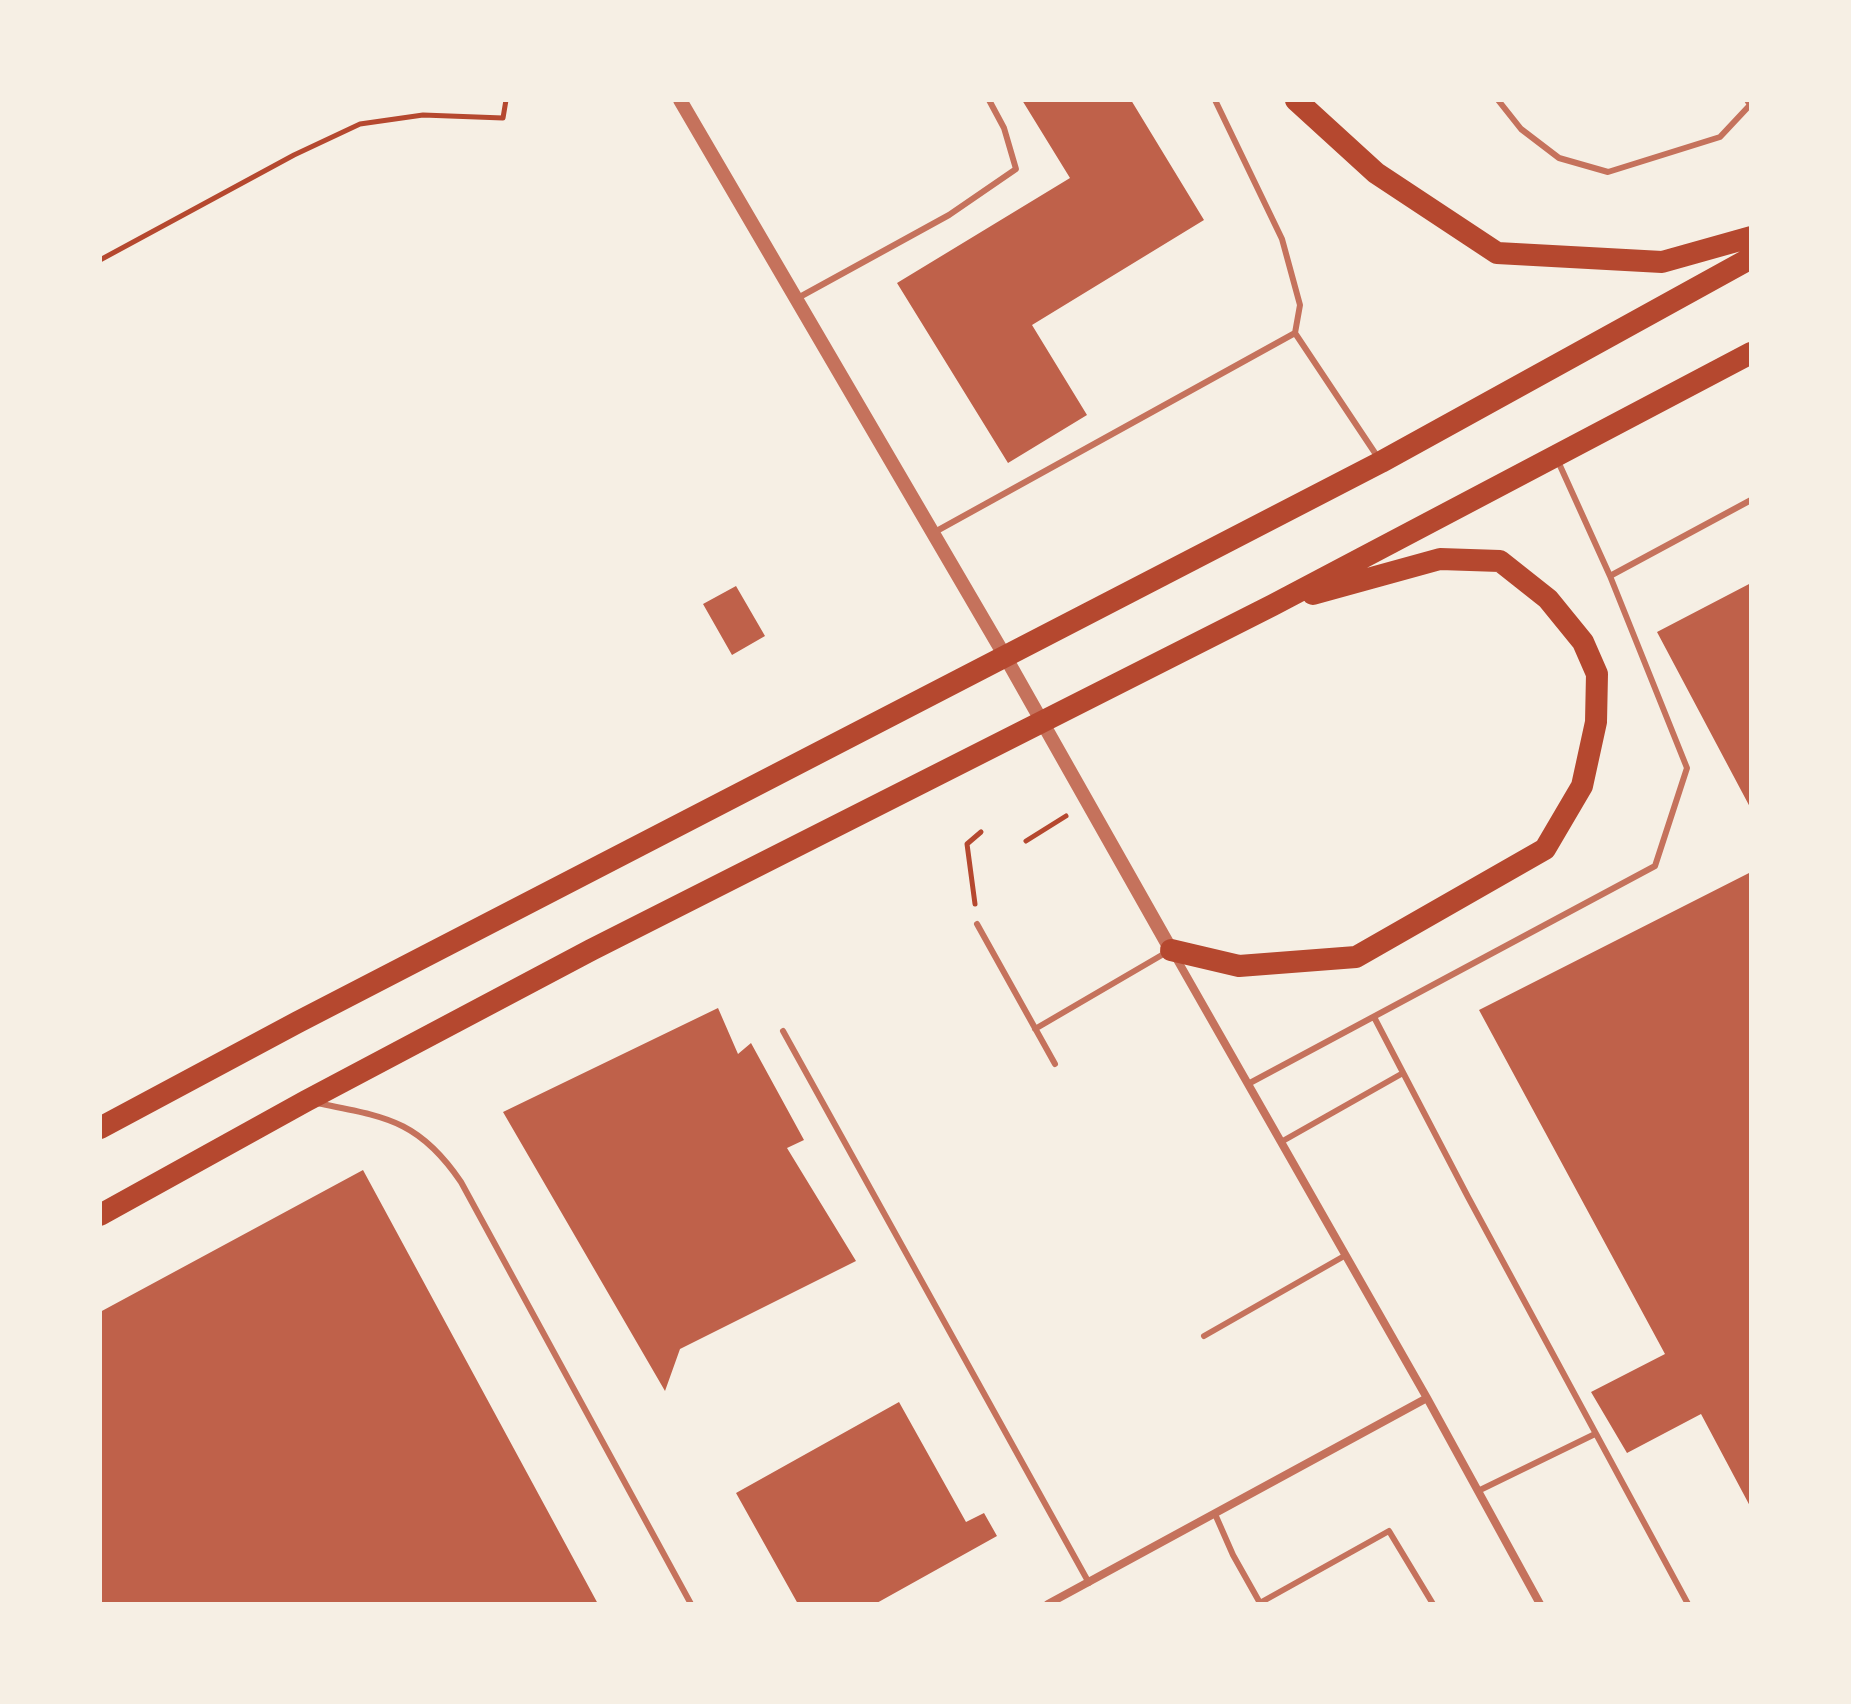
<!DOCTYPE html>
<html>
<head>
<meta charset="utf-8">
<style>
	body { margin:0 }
	#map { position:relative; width:1851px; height:1704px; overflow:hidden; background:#f6efe4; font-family:"Alegreya Sans",sans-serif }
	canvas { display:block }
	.frame { position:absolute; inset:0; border:102px solid #f6efe4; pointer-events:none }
</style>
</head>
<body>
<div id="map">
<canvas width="1851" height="1704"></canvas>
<div class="frame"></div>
</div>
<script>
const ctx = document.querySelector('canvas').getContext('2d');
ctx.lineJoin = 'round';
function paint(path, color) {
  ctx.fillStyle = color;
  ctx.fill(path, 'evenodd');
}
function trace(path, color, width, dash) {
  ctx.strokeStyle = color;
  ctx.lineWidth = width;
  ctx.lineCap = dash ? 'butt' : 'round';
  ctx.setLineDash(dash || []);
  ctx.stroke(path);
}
paint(new Path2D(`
	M 1022,100 L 1131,100 L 1204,220 L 1032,325 L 1087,415 L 1008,463 L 897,283 L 1070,178 Z
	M 1751,583 L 1751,809 L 1657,632 Z
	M 736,586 L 765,636 L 732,655 L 703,604 Z
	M 1751,872 L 1751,1508 L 1701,1414 L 1627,1453 L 1591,1392 L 1665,1354 L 1479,1010 Z
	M 718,1008 L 738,1054 L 751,1043 L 804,1140 L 787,1148 L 856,1261 L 680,1349 L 665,1391 L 503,1112 Z
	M 363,1170 L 598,1604 L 100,1604 L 100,1312 Z
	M 899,1402 L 966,1522 L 984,1513 L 997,1536 L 875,1604 L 798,1604 L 736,1493 Z`), '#bf614a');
trace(new Path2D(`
	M 100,260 L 294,155 L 360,124 L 423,115 L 503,118 L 506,100
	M 1026,841 L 1066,816
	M 975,904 L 967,844 L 981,832`), '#b5482f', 5);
trace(new Path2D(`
	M 1215,100 L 1282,239 L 1300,305 L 1295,333
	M 1498,100 L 1521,129 L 1559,158 L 1608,172 L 1720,137 L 1750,105 L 1747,100
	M 796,299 L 949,215 L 1016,169 L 1004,128 L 989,100
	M 933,533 L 1295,333 L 1379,459
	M 1610,576 L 1751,500
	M 977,924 L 1055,1064
	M 1374,1017 L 1468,1197 L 1688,1604
	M 1035,1029 L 1167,952
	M 783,1031 L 1089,1583
	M 1248,1084 L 1655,866 L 1687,768 L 1610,576 L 1557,459
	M 317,1103 C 386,1117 419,1120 461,1182 L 691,1604
	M 1281,1142 L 1403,1073
	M 1204,1336 L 1346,1255
	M 1478,1491 L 1595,1434
	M 1215,1514 L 1233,1555 L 1260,1603
	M 1258,1604 L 1389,1531 L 1433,1604`), '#c5725c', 6);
trace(new Path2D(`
	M 1175,956 L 1427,1398 L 1540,1604
	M 1048,1604 L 1427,1398`), '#c5725c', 8);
trace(new Path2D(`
	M 680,100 L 1006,658 L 1171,950`), '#c5725c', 14);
trace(new Path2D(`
	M 1296,100 L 1376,173 L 1497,253 L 1662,262 L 1751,237
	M 1171,950 L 1239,966 L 1356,957 L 1545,849 L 1582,786 L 1596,722 L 1597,674 L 1583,642 L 1548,599 L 1500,561 L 1440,559 L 1313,594
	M 100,1128 L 298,1022 L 1381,462 L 1751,258
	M 100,1215 L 306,1101 L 591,950 L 1273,605 L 1751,353`), '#b5482f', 22);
</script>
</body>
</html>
